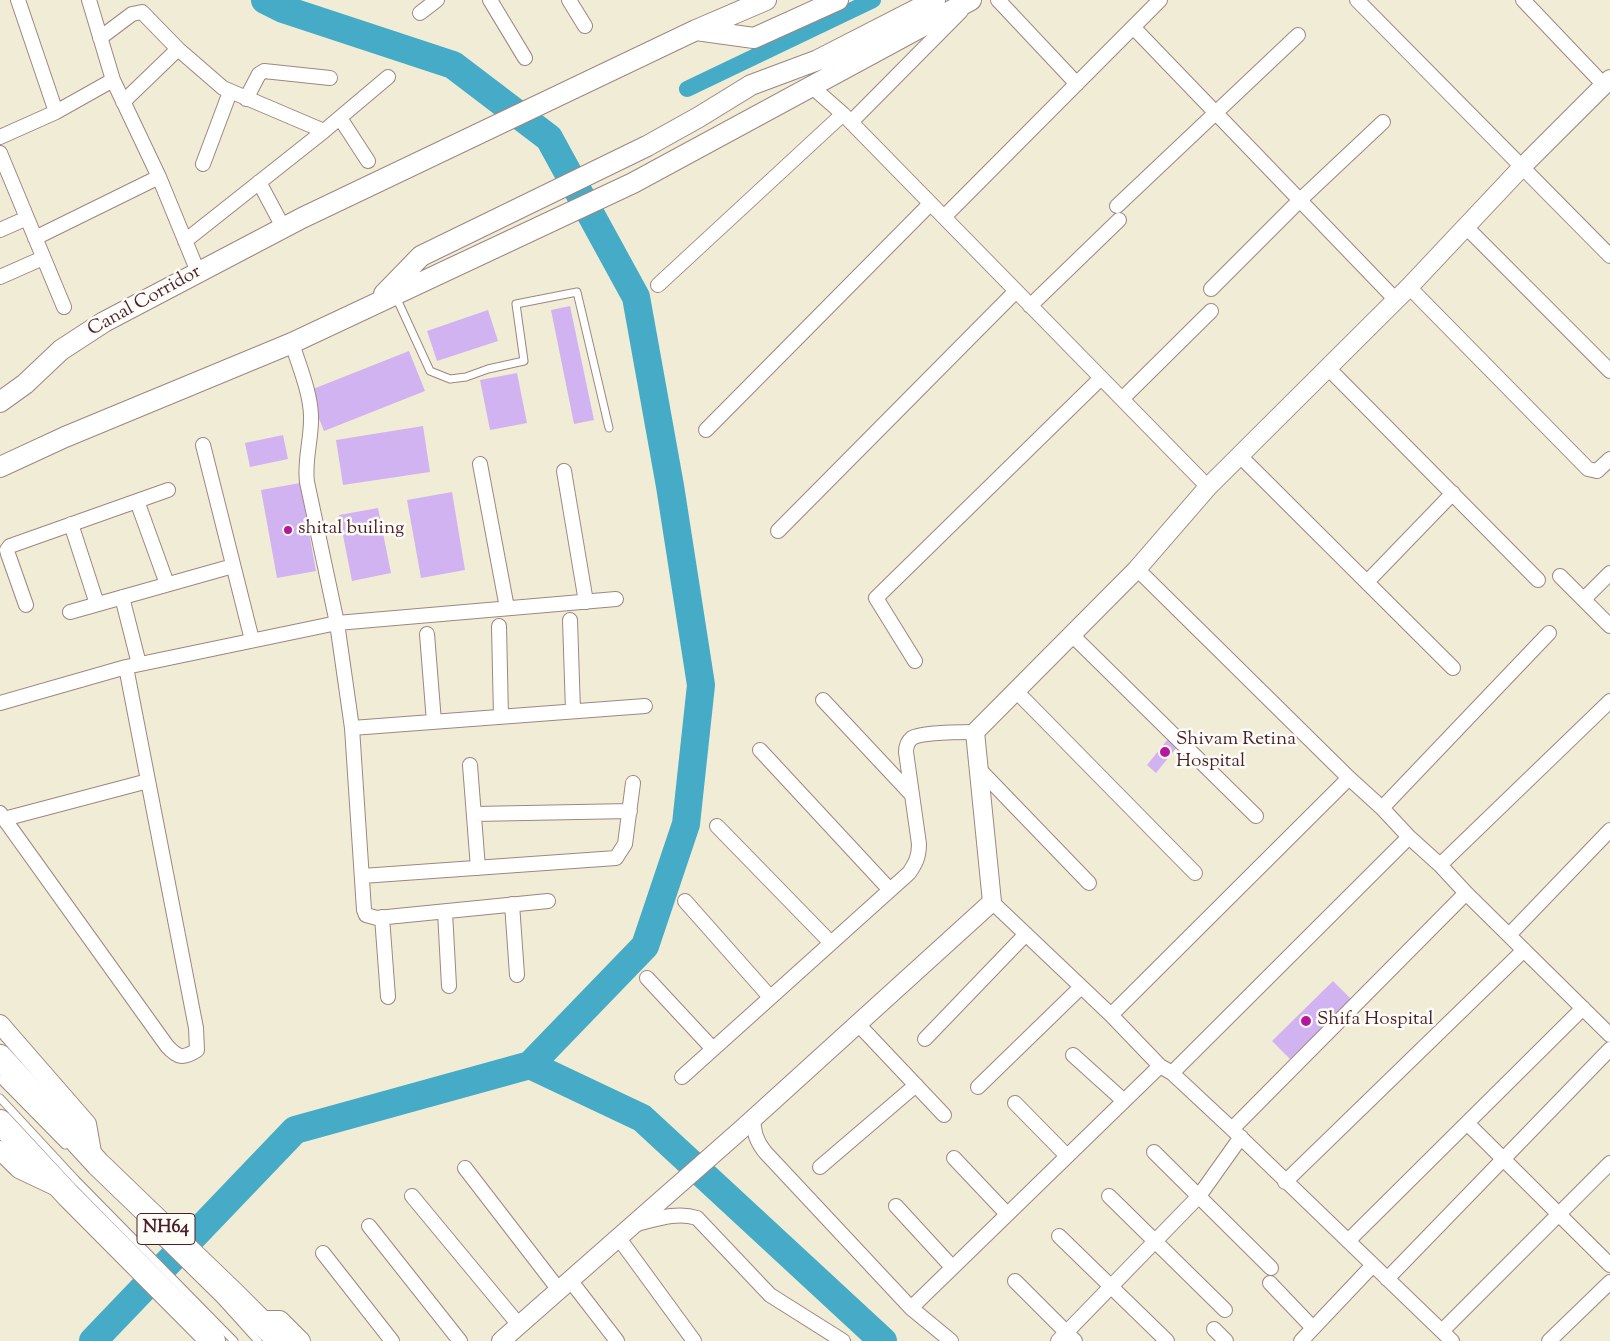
<!DOCTYPE html>
<html>
<head>
<meta charset="utf-8">
<style>
	body { margin:0 }
	canvas { display:block; background:#f1ecd5 }
</style>
</head>
<body>
<canvas width="1610" height="1341"></canvas>
<script>
const ctx = document.querySelector('canvas').getContext('2d');
ctx.lineJoin = 'round';
function trace(path, color, width, dash) {
  ctx.strokeStyle = color;
  ctx.lineWidth = width;
  ctx.lineCap = dash ? 'butt' : 'round';
  ctx.setLineDash(dash || []);
  ctx.stroke(path);
}
function paint(path, color) {
  ctx.fillStyle = color;
  ctx.fill(path, 'evenodd');
}
function write(font, color, halo, rows, align = 'center') {
  ctx.font = font + ' "Sorts Mill Goudy",serif';
  ctx.lineWidth = 5;
  ctx.setLineDash([]);
  ctx.textBaseline = 'middle';
  ctx.strokeStyle = halo;
  ctx.fillStyle = color;
  for (const [text, x, y, turn = 0] of rows) {
    ctx.save();
    ctx.translate(x, y);
    ctx.rotate((+turn || 0) * Math.PI / 180);
    ctx.textAlign = isNaN(turn) ? turn : align;
    if (halo) ctx.strokeText(text, 0, 0);
    ctx.fillText(text, 0, 0);
    ctx.restore();
  }
}
trace(new Path2D(`
	M 687,89 L 873,0`), '#46abc6', 16);
trace(new Path2D(`
	M 265,0 L 283,9 L 453,65 L 549,138 L 636,297 L 670,486 L 701,685 L 686,824 L 645,946 L 530,1065
	M 93,1341 L 295,1130 L 530,1065 L 642,1118 L 883,1341`), '#46abc6', 28);
paint(new Path2D(`
	M 570,306 L 594,420 L 574,424 L 551,310 Z
	M 488,310 L 498,341 L 437,361 L 427,331 Z
	M 409,351 L 425,391 L 324,431 L 308,391 Z
	M 517,373 L 527,423 L 490,430 L 480,380 Z
	M 423,426 L 430,472 L 343,485 L 336,440 Z
	M 283,435 L 288,459 L 250,467 L 245,443 Z
	M 300,483 L 316,571 L 277,578 L 261,490 Z
	M 452,492 L 465,570 L 421,578 L 407,500 Z
	M 378,508 L 391,573 L 352,581 L 339,515 Z
	M 1168,739 L 1177,747 L 1156,773 L 1147,765 Z
	M 1333,981 L 1351,999 L 1290,1059 L 1272,1041 Z`), '#d2b3f1');
const service = new Path2D(`
	M 396,297 L 430,371 L 450,379 L 466,377 L 488,369 L 524,361 L 516,304 L 577,292 L 609,428
	M 0,1079 L 65,1145
	M 0,1098 L 76,1180 L 234,1341
	M 159,1239 L 220,1299 L 258,1341`);
const minor = new Path2D(`
	M 18,0 L 56,112
	M 89,0 L 113,80 L 159,177 L 198,272
	M 490,0 L 525,58
	M 569,0 L 585,26
	M 998,0 L 1077,84
	M 1357,0 L 1610,256
	M 1523,0 L 1604,85
	M 420,13 L 437,0
	M 1133,27 L 1395,299
	M 100,38 L 132,14 L 142,12 L 178,49 L 223,88 L 324,131
	M 811,86 L 843,114 L 1208,487
	M 246,99 L 259,74 L 264,71 L 330,78
	M 123,102 L 178,49
	M 340,118 L 368,161
	M 851,122 L 961,11
	M 0,137 L 56,112 L 113,80
	M 0,153 L 64,307
	M 203,164 L 230,92
	M 259,182 L 283,227
	M 1117,206 L 1298,35
	M 944,217 L 1160,0
	M 1465,226 L 1610,371
	M 0,230 L 27,218
	M 35,238 L 159,177
	M 185,241 L 324,131 L 388,77
	M 0,277 L 43,258
	M 658,285 L 843,114
	M 1409,287 L 1588,469 L 1597,471 L 1610,459
	M 1211,289 L 1300,200 L 1383,122
	M 1030,306 L 1119,220
	M 292,343 C 299,366 310,391 311,415 C 312,438 304,460 307,482 L 337,623 L 352,728 L 364,910 L 366,915 L 377,918 L 548,901
	M 1327,367 L 1538,580
	M 1122,399 L 1211,311
	M 706,430 L 930,204
	M 203,445 L 252,640
	M 1239,455 L 1453,668
	M 480,464 L 507,608
	M 564,471 L 586,602
	M 137,501 L 167,584
	M 71,524 L 97,604
	M 778,531 L 1016,291
	M 1137,569 L 1349,778 L 1382,808 L 1409,837 L 1440,865 L 1466,893 L 1610,1035
	M 1560,576 L 1610,626
	M 1367,582 L 1453,493
	M 122,597 L 139,664
	M 1584,599 L 1610,573
	M 26,605 L 8,554 L 7,550 L 10,546 L 168,490
	M 70,612 L 233,566
	M 570,620 L 573,711
	M 499,626 L 501,717
	M 427,634 L 434,722
	M 1072,635 L 1256,816
	M 915,661 L 876,598 L 1101,378
	M 1016,691 L 1195,873
	M 823,700 L 912,795
	M 0,703 L 126,667 L 337,623 L 616,599
	M 352,728 L 645,706
	M 760,750 L 890,890
	M 470,765 L 478,868
	M 979,769 L 1089,883
	M 1382,808 L 1549,633
	M 0,813 L 167,1046 C 178,1058 183,1059 197,1050 L 196,1028 L 126,667
	M 474,814 L 630,811
	M 4,819 L 148,781
	M 717,826 L 831,943
	M 1440,865 L 1610,701
	M 362,876 L 616,858 L 625,844 L 633,783
	M 685,901 L 770,997
	M 992,902 L 1111,1015 L 1160,1066 L 1172,1073 L 1232,1129 L 1452,1341
	M 512,904 L 517,975
	M 445,912 L 449,986
	M 382,917 L 388,997
	M 1509,935 L 1610,830
	M 647,978 L 713,1049
	M 1111,1015 L 1349,778
	M 857,1023 L 944,1115
	M 925,1039 L 1026,934
	M 1073,1055 L 1124,1101
	M 1172,1073 L 1409,837
	M 682,1077 L 909,873 C 916,863 919,856 919,844 L 906,752 C 906,747 907,742 912,738 C 922,732 962,732 975,732
	M 978,1087 L 1081,987
	M 1015,1103 L 1067,1156
	M 753,1118 C 754,1132 756,1141 765,1152 L 911,1308 L 951,1341
	M 1467,1123 L 1610,1265
	M 1232,1129 L 1466,893
	M 1154,1152 L 1271,1268
	M 954,1158 L 1007,1214
	M 820,1167 L 916,1085
	M 465,1168 L 559,1290
	M 1285,1182 L 1524,950
	M 412,1196 L 519,1325
	M 1109,1196 L 1225,1310
	M 896,1206 L 952,1267
	M 633,1225 C 654,1220 676,1211 697,1218 L 770,1295 L 843,1341
	M 369,1226 L 460,1341
	M 1059,1236 L 1167,1341
	M 618,1237 L 694,1341
	M 1348,1241 L 1583,1008
	M 323,1253 L 392,1341
	M 1387,1279 L 1610,1049
	M 570,1280 L 617,1341
	M 1015,1281 L 1075,1341
	M 1270,1283 L 1313,1328
	M 911,1308 L 1160,1066
	M 1214,1329 L 1226,1341
	M 1442,1331 L 1610,1163
	M 1058,1341 L 1199,1196 L 1241,1137
	M 1301,1341 L 1373,1265
	M 1549,1341 L 1610,1282`);
const tertiary = new Path2D(`
	M 0,1024 L 87,1124 L 93,1158
	M 0,1150 L 19,1169 L 57,1187
	M 259,1320 L 280,1320 L 301,1341
	M 501,1341 L 743,1128 L 992,902 L 975,732 L 1137,569 L 1208,487 L 1409,287 L 1522,167 L 1610,79`);
const secondary = new Path2D(`
	M 696,30 L 754,38 L 838,0
	M 384,294 L 421,256 L 647,146 L 699,117 L 751,85 L 818,60 L 935,0
	M 0,402 L 25,384 L 61,350 L 104,322 L 302,218 L 696,30 L 766,0
	M 0,467 L 65,437 L 292,343 L 633,183 L 971,0`);
const trunk = new Path2D(`
	M 0,1057 L 98,1164 L 233,1294 L 280,1341
	M 0,1122 L 68,1195 L 213,1341`);
trace(service, '#9e8680', 9);
trace(minor, '#9e8680', 16);
trace(tertiary, '#9e8680', 20);
trace(secondary, '#9e8680', 22);
trace(trunk, '#9e8680', 26);
trace(service, '#fff', 7);
trace(minor, '#fff', 14);
trace(tertiary, '#fff', 18);
trace(secondary, '#fff', 20);
trace(trunk, '#fff', 24);
for (const [x, y, r, color] of [
	[288,530,5,"#b5179e"],
	[1165,752,6,"#b5179e"],
	[1306,1021,6,"#b5179e"]
]) {
  const dot = new Path2D();
  dot.arc(x, y, r, 0, 2 * Math.PI);
  ctx.fillStyle = color;
  ctx.fill(dot);
  trace(dot, '#fdfcf7', 2);
}
for (const [x, y, w] of [
	[166,1229,58]
]) {
  const box = new Path2D();
  box.roundRect(x - w / 2, y - 15.5, w, 31, 4);
  ctx.fillStyle = '#fdfcf7';
  ctx.fill(box);
  trace(box, '#4a1f2b', 1);
}
write('bold 18px', '#4a1f2b', null, [
	["NH64",166,1229]
]);
write('19px', '#4a1f2b', '#fdfcf7', [
	["Canal Corridor",145,302,-29]
]);
write('19px', '#4a1f2b', '#fdfcf7', [
	["shital builing",298,530],
	["Shivam Retina",1176,741],
	["Hospital",1176,763],
	["Shifa Hospital",1317,1021]
], 'left');
</script>
</body>
</html>
